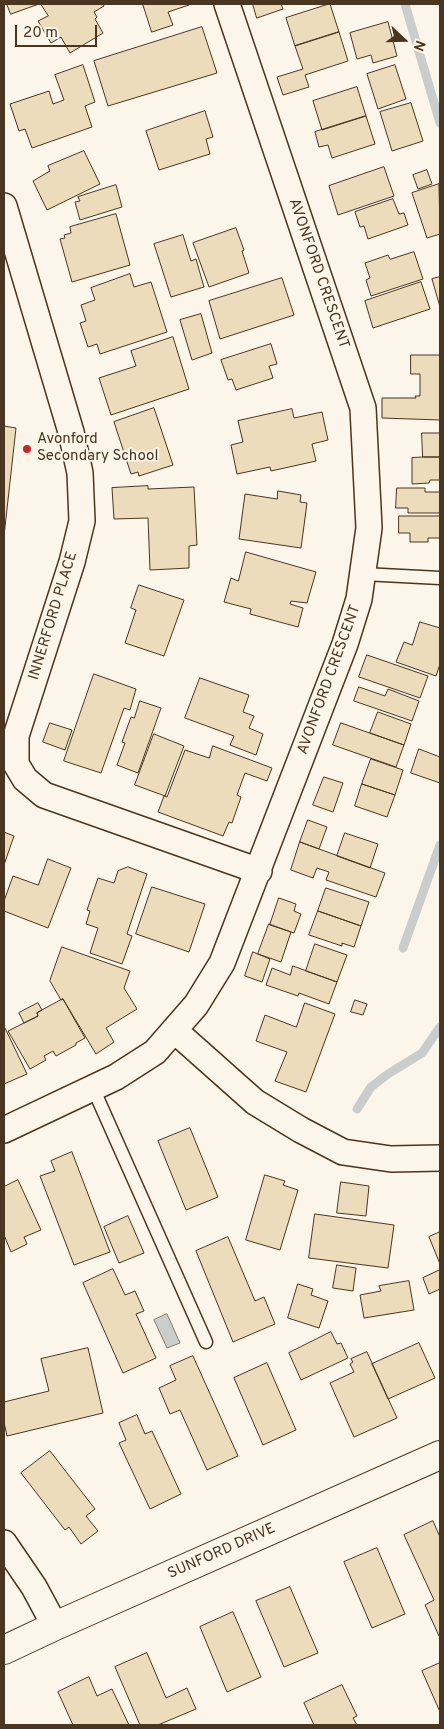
<!DOCTYPE html>
<html>
<head>
<meta charset="utf-8">
<style>
	body { margin:0 }
	#map { position:relative; width:444px; height:1729px; overflow:hidden; background:#fbf6e9; font-family:Overpass,sans-serif }
	canvas { display:block }
	.frame { position:absolute; inset:0; border:5px solid #4a3520; pointer-events:none }
	.north { position:absolute; left:379px; top:15px; width:50px; height:50px; -webkit-text-stroke:4px #fbf6e9; paint-order:stroke; rotate:111deg; font-size:14px; font-weight:700; line-height:20px; text-align:center; color:#4a3520 }
	.north::after { content:''; display:block; margin:auto; width:18px; height:22px; background:#4a3520; clip-path:polygon(50% 0,100% 100%,50% 72%,0 100%) }
	.scale { position:absolute; left:15px; top:25px; width:82px; height:22px; box-sizing:border-box; border:2px solid #4a3520; border-top:0; padding-left:6px; font-size:15px; line-height:18px; white-space:nowrap; color:#4a3520; -webkit-text-stroke:4px #fbf6e9; paint-order:stroke }
</style>
</head>
<body>
<div id="map">
<canvas width="444" height="1729"></canvas>
<div class="frame"></div>
<div class="north">N</div>
<div class="scale">20 m</div>
</div>
<script>
const ctx = document.querySelector('canvas').getContext('2d');
ctx.lineJoin = 'round';
function paint(path, color) {
  ctx.fillStyle = color;
  ctx.fill(path, 'evenodd');
}
function trace(path, color, width, dash) {
  ctx.strokeStyle = color;
  ctx.lineWidth = width;
  ctx.lineCap = dash ? 'butt' : 'round';
  ctx.setLineDash(dash || []);
  ctx.stroke(path);
}
function write(font, color, halo, rows, align = 'center') {
  ctx.font = font + ' Overpass,sans-serif';
  ctx.lineWidth = 4;
  ctx.setLineDash([]);
  ctx.textBaseline = 'middle';
  ctx.strokeStyle = halo;
  ctx.fillStyle = color;
  for (const [text, x, y, turn = 0] of rows) {
    ctx.save();
    ctx.translate(x, y);
    ctx.rotate((+turn || 0) * Math.PI / 180);
    ctx.textAlign = isNaN(turn) ? turn : align;
    if (halo) ctx.strokeText(text, 0, 0);
    ctx.fillText(text, 0, 0);
    ctx.restore();
  }
}
const water = new Path2D(`
	M 167,1314 L 180,1343 L 167,1348 L 154,1320 Z`);
paint(water, '#c9cecd');
trace(water, '#887966', 1);
trace(new Path2D(`
	M 405,4 L 440,123
	M 403,948 L 440,845
	M 357,1109 L 371,1087 L 388,1074 L 422,1053 L 440,1027`), '#c9cecd', 9);
const building = new Path2D(`
	M 7,4 L 39,4 L 11,14 Z
	M 41,4 L 103,4 L 104,6 L 94,12 L 97,17 L 95,19 L 103,33 L 70,53 L 61,37 L 51,43 L 38,21 L 48,16 Z
	M 143,4 L 189,4 L 189,5 L 168,12 L 173,25 L 152,32 Z
	M 253,4 L 281,4 L 283,9 L 257,18 Z
	M 330,4 L 339,32 L 295,46 L 286,18 Z
	M 388,22 L 397,56 L 373,63 L 371,55 L 357,59 L 350,33 Z
	M 202,27 L 217,73 L 108,106 L 94,61 Z
	M 339,32 L 348,61 L 305,75 L 309,87 L 283,95 L 277,77 L 303,69 L 295,46 Z
	M 83,65 L 95,102 L 85,106 L 92,127 L 32,148 L 25,129 L 19,131 L 10,104 L 49,91 L 53,104 L 64,100 L 55,75 Z
	M 395,65 L 406,99 L 378,109 L 367,74 Z
	M 357,87 L 366,116 L 322,130 L 313,101 Z
	M 411,103 L 423,141 L 392,151 L 380,112 Z
	M 205,111 L 213,137 L 206,139 L 210,154 L 159,170 L 146,131 Z
	M 366,116 L 375,144 L 332,158 L 328,145 L 319,147 L 315,132 Z
	M 84,151 L 100,184 L 47,210 L 33,181 L 50,171 L 48,166 Z
	M 384,167 L 394,196 L 338,215 L 329,186 Z
	M 427,170 L 432,184 L 418,189 L 413,175 Z
	M 439,184 L 440,234 L 427,238 L 412,193 Z
	M 116,185 L 122,207 L 80,220 L 75,202 L 80,201 L 78,197 Z
	M 393,199 L 399,214 L 404,213 L 408,225 L 368,239 L 364,226 L 360,227 L 355,212 Z
	M 116,214 L 130,265 L 72,282 L 60,239 L 65,238 L 64,235 L 71,233 L 70,227 Z
	M 236,228 L 244,250 L 242,251 L 249,273 L 209,287 L 193,243 Z
	M 183,235 L 191,261 L 196,259 L 204,287 L 171,297 L 154,244 Z
	M 414,252 L 423,279 L 371,296 L 366,280 L 370,278 L 365,263 L 388,255 L 390,259 Z
	M 130,274 L 134,287 L 151,282 L 167,332 L 100,354 L 97,344 L 88,347 L 80,323 L 86,321 L 81,305 L 95,300 L 91,288 Z
	M 440,277 L 440,307 L 432,279 Z
	M 282,278 L 294,315 L 220,339 L 209,301 Z
	M 421,282 L 430,309 L 373,328 L 365,301 Z
	M 201,314 L 212,353 L 192,360 L 180,320 Z
	M 173,337 L 189,389 L 111,415 L 99,378 L 136,366 L 131,351 Z
	M 271,344 L 277,364 L 269,366 L 273,378 L 236,390 L 232,379 L 228,380 L 221,360 Z
	M 411,355 L 440,355 L 440,420 L 382,418 L 382,398 L 416,398 L 415,396 L 420,396 L 420,374 L 411,374 Z
	M 154,408 L 173,465 L 139,476 L 138,472 L 131,474 L 114,422 Z
	M 292,409 L 294,418 L 322,412 L 328,440 L 312,444 L 316,461 L 271,471 L 270,467 L 237,474 L 231,445 L 243,442 L 238,421 Z
	M 4,426 L 16,428 L 4,536 Z
	M 422,433 L 440,433 L 440,457 L 423,457 Z
	M 423,457 L 440,457 L 440,480 L 430,480 L 429,483 L 412,484 L 412,458 Z
	M 148,486 L 148,489 L 194,487 L 197,545 L 189,546 L 189,568 L 150,570 L 148,518 L 114,519 L 112,488 Z
	M 397,488 L 425,488 L 425,492 L 440,492 L 440,513 L 408,513 L 408,508 L 396,508 Z
	M 278,491 L 301,495 L 300,502 L 307,503 L 301,548 L 239,539 L 245,494 L 277,499 Z
	M 399,516 L 440,516 L 440,538 L 428,538 L 428,542 L 410,542 L 410,533 L 399,533 Z
	M 246,552 L 316,572 L 307,603 L 291,601 L 290,604 L 303,608 L 298,627 L 250,614 L 251,609 L 224,602 L 231,578 L 238,581 Z
	M 139,585 L 184,600 L 164,656 L 125,643 L 136,610 L 131,608 Z
	M 420,622 L 440,628 L 440,664 L 436,676 L 396,662 L 404,642 L 412,645 Z
	M 367,655 L 428,676 L 420,698 L 359,677 Z
	M 94,674 L 136,689 L 130,710 L 124,708 L 101,773 L 64,761 Z
	M 200,678 L 249,695 L 243,712 L 254,716 L 249,728 L 263,734 L 256,755 L 230,745 L 234,736 L 185,718 Z
	M 359,687 L 385,696 L 388,689 L 419,701 L 412,721 L 354,701 Z
	M 140,701 L 161,708 L 138,773 L 117,765 L 125,743 L 122,742 L 131,717 L 134,718 Z
	M 378,712 L 411,724 L 404,745 L 370,733 Z
	M 50,723 L 72,730 L 65,750 L 43,742 Z
	M 341,723 L 404,745 L 396,767 L 333,745 Z
	M 154,734 L 184,746 L 165,796 L 135,785 Z
	M 213,746 L 272,768 L 267,781 L 245,773 L 237,795 L 241,797 L 232,823 L 229,822 L 223,836 L 158,812 L 164,796 L 167,797 L 185,750 L 209,758 Z
	M 419,749 L 440,757 L 440,783 L 411,773 Z
	M 371,759 L 403,770 L 395,795 L 362,784 Z
	M 324,777 L 343,783 L 333,812 L 313,805 Z
	M 362,784 L 395,795 L 387,817 L 355,806 Z
	M 308,820 L 327,827 L 319,849 L 300,842 Z
	M 4,832 L 14,836 L 4,865 Z
	M 345,833 L 378,844 L 370,868 L 337,856 Z
	M 300,842 L 385,873 L 376,897 L 326,880 L 329,872 L 317,868 L 313,878 L 291,870 Z
	M 48,859 L 71,868 L 48,928 L 4,911 L 4,901 L 13,876 L 38,885 Z
	M 128,867 L 147,874 L 127,934 L 132,936 L 122,964 L 90,953 L 98,928 L 86,924 L 90,911 L 87,910 L 98,878 L 114,883 L 118,871 Z
	M 152,887 L 205,904 L 189,952 L 136,934 Z
	M 326,888 L 369,902 L 361,926 L 318,911 Z
	M 279,898 L 296,904 L 294,911 L 301,914 L 294,933 L 270,925 Z
	M 318,911 L 361,926 L 354,947 L 342,943 L 342,946 L 309,935 Z
	M 269,924 L 291,932 L 281,962 L 258,954 Z
	M 315,944 L 347,955 L 337,982 L 306,971 Z
	M 62,947 L 130,971 L 124,988 L 137,1009 L 106,1028 L 114,1042 L 96,1054 L 63,999 L 61,1000 L 50,981 Z
	M 253,952 L 270,959 L 262,982 L 245,976 Z
	M 293,966 L 337,982 L 329,1004 L 299,993 L 298,996 L 266,985 L 272,968 L 290,975 Z
	M 63,999 L 85,1038 L 76,1043 L 76,1045 L 56,1056 L 53,1051 L 44,1056 L 46,1060 L 30,1069 L 8,1031 L 38,1016 L 37,1013 Z
	M 355,1000 L 367,1004 L 363,1015 L 351,1012 Z
	M 38,1003 L 42,1010 L 37,1013 L 38,1016 L 24,1023 L 19,1013 Z
	M 305,1003 L 335,1014 L 306,1092 L 275,1081 L 287,1052 L 256,1041 L 265,1015 L 296,1027 Z
	M 4,1028 L 5,1028 L 27,1074 L 4,1084 Z
	M 190,1128 L 218,1197 L 186,1210 L 158,1141 Z
	M 72,1152 L 110,1252 L 74,1265 L 40,1176 L 55,1171 L 51,1161 Z
	M 265,1175 L 285,1181 L 283,1185 L 298,1190 L 280,1250 L 246,1240 Z
	M 18,1180 L 41,1230 L 24,1237 L 27,1244 L 11,1252 L 4,1235 L 4,1187 Z
	M 341,1182 L 369,1186 L 366,1216 L 337,1213 Z
	M 315,1214 L 394,1225 L 388,1268 L 309,1258 Z
	M 128,1216 L 144,1253 L 119,1263 L 104,1227 Z
	M 440,1232 L 440,1264 L 429,1237 Z
	M 228,1237 L 255,1301 L 264,1297 L 275,1324 L 233,1342 L 196,1251 Z
	M 337,1265 L 356,1268 L 353,1291 L 333,1288 Z
	M 113,1269 L 125,1295 L 135,1291 L 144,1311 L 136,1314 L 156,1358 L 123,1373 L 83,1283 Z
	M 440,1270 L 440,1289 L 429,1294 L 423,1278 Z
	M 409,1281 L 414,1310 L 364,1318 L 360,1295 L 381,1291 L 379,1286 Z
	M 298,1284 L 313,1289 L 311,1295 L 328,1301 L 319,1328 L 288,1318 Z
	M 331,1332 L 337,1344 L 341,1343 L 348,1358 L 301,1380 L 289,1353 Z
	M 419,1343 L 435,1378 L 388,1399 L 372,1364 Z
	M 88,1348 L 103,1413 L 7,1436 L 4,1422 L 4,1402 L 49,1391 L 41,1359 Z
	M 367,1352 L 397,1418 L 354,1437 L 330,1383 L 354,1372 L 350,1364 L 353,1362 L 351,1359 Z
	M 193,1356 L 238,1456 L 207,1470 L 180,1410 L 170,1414 L 159,1388 L 176,1380 L 170,1366 Z
	M 267,1363 L 296,1430 L 263,1445 L 234,1378 Z
	M 137,1415 L 145,1434 L 152,1431 L 181,1494 L 150,1509 L 119,1443 L 126,1440 L 119,1423 Z
	M 50,1451 L 95,1509 L 86,1516 L 98,1531 L 81,1544 L 69,1527 L 65,1530 L 21,1473 Z
	M 433,1521 L 440,1537 L 440,1635 L 439,1636 L 425,1605 L 434,1600 L 404,1535 Z
	M 377,1548 L 405,1614 L 372,1628 L 344,1562 Z
	M 290,1587 L 318,1653 L 284,1667 L 256,1601 Z
	M 233,1612 L 261,1677 L 227,1692 L 200,1627 Z
	M 147,1653 L 166,1698 L 187,1688 L 196,1709 L 158,1725 L 140,1725 L 115,1667 Z
	M 440,1663 L 440,1712 L 422,1671 Z
	M 89,1677 L 97,1696 L 112,1689 L 129,1725 L 73,1725 L 58,1692 Z
	M 342,1685 L 357,1716 L 353,1718 L 357,1725 L 314,1725 L 304,1703 Z`);
paint(building, '#ecdcbc');
trace(building, '#4a3520', 1);
const lane = new Path2D(`
	M 363,574 L 440,578
	M 93,1088 L 206,1342`);
const street = new Path2D(`
	M 4,206 L 71,432 L 80,473 L 82,521 L 72,562 L 16,736 L 16,764 L 25,779 L 44,795 L 259,871
	M 174,1030 L 255,1102 L 301,1130 L 343,1152 L 391,1159 L 440,1158
	M 4,1130 L 116,1077 L 155,1052 L 196,1005 L 222,963 L 345,644 L 359,599 L 369,528 L 363,408 L 227,4
	M 4,1543 L 34,1587 L 55,1626`);
const secondary = new Path2D(`
	M 4,1650 L 55,1626 L 440,1455`);
trace(lane, '#4a3520', 15);
trace(street, '#4a3520', 28);
trace(secondary, '#4a3520', 30);
trace(lane, '#fbf6e9', 12);
trace(street, '#fbf6e9', 25);
trace(secondary, '#fbf6e9', 28);
for (const [x, y, r, color] of [
	[27,449,5,"#c62828"]
]) {
  const dot = new Path2D();
  dot.arc(x, y, r, 0, 2 * Math.PI);
  ctx.fillStyle = color;
  ctx.fill(dot);
  trace(dot, '#fbf6e9', 2);
}
write('15px', '#4a3520', '#fbf6e9', [
	["AVONFORD CRESCENT",318,274,71],
	["INNERFORD PLACE",54,616,-73],
	["AVONFORD CRESCENT",330,680,-70],
	["SUNFORD DRIVE",222,1552,-24]
]);
write('15px', '#4a3520', '#fbf6e9', [
	["Avonford",37,440],
	["Secondary School",37,457]
], 'left');
</script>
</body>
</html>
